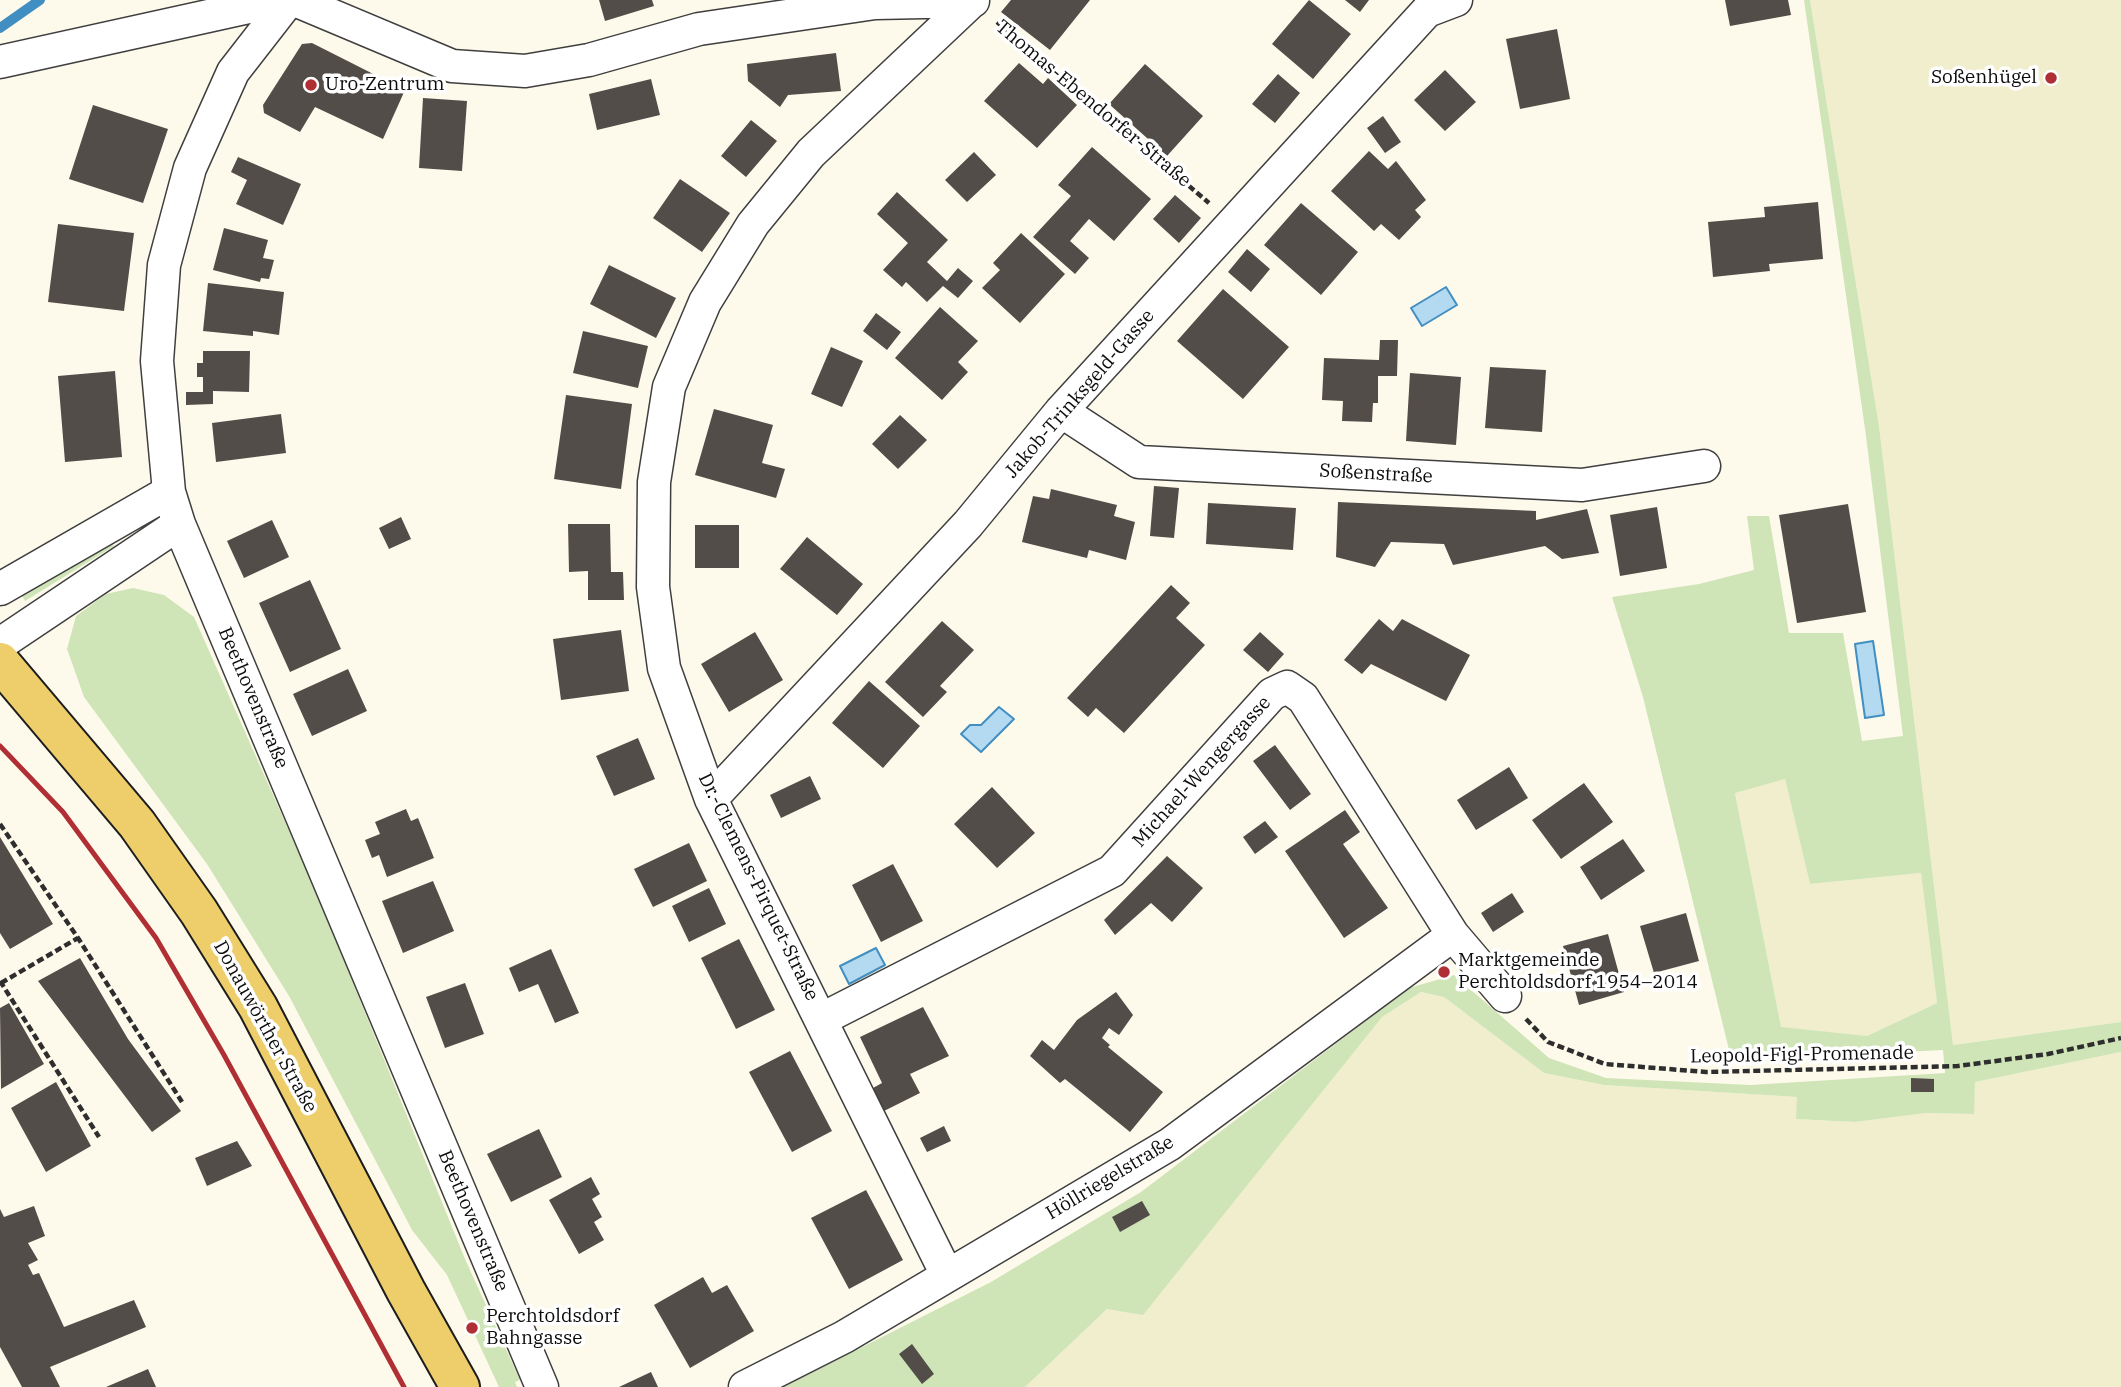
<!DOCTYPE html>
<html>
<head>
<meta charset="utf-8">
<style>
	body { margin:0 }
	canvas { display:block; background:#fefaeb }
</style>
</head>
<body>
<canvas width="2121" height="1387"></canvas>
<script>
const ctx = document.querySelector('canvas').getContext('2d');
ctx.lineJoin = 'round';
function paint(path, color) {
  ctx.fillStyle = color;
  ctx.fill(path, 'evenodd');
}
function trace(path, color, width, dash) {
  ctx.strokeStyle = color;
  ctx.lineWidth = width;
  ctx.lineCap = dash ? 'butt' : 'round';
  ctx.setLineDash(dash || []);
  ctx.stroke(path);
}
function write(font, color, halo, rows, align = 'center') {
  ctx.font = font + ' "IBM Plex Serif",serif';
  ctx.lineWidth = 7;
  ctx.setLineDash([]);
  ctx.textBaseline = 'middle';
  ctx.strokeStyle = halo;
  ctx.fillStyle = color;
  for (const [text, x, y, turn = 0] of rows) {
    ctx.save();
    ctx.translate(x, y);
    ctx.rotate((+turn || 0) * Math.PI / 180);
    ctx.textAlign = isNaN(turn) ? turn : align;
    if (halo) ctx.strokeText(text, 0, 0);
    ctx.fillText(text, 0, 0);
    ctx.restore();
  }
}
paint(new Path2D(`
	M 1810,0 L 2121,0 L 2121,1022 L 1953,1045 L 1879,426 Z
	M 1785,779 L 1810,884 L 1921,873 L 1937,1003 L 1867,1036 L 1781,1028 L 1735,792 Z
	M 1421,992 L 1444,997 L 1544,1073 L 1604,1085 L 1798,1097 L 1796,1119 L 1855,1122 L 1926,1113 L 1973,1114 L 1975,1082 L 2121,1052 L 2121,1387 L 1025,1387 L 1107,1309 L 1382,1017 Z`), '#f1eece');
paint(new Path2D(`
	M 1804,0 L 1810,0 L 1879,426 L 1953,1045 L 2121,1022 L 2121,1052 L 1975,1082 L 1974,1114 L 1926,1113 L 1855,1122 L 1796,1119 L 1797,1097 L 1604,1085 L 1544,1073 L 1444,997 L 1421,992 L 1382,1017 L 1143,1315 L 1107,1309 L 1025,1387 L 783,1387 L 991,1282 L 1141,1192 L 1409,988 L 1454,975 L 1549,1058 L 1606,1078 L 1750,1085 L 1945,1073 L 1943,1050 L 1846,1055 L 1730,1054 L 1643,697 L 1612,597 L 1699,584 L 1754,570 L 1747,516 L 1769,516 L 1789,633 L 1843,633 L 1862,741 L 1903,736 L 1866,436 ZM 1785,779 L 1810,884 L 1921,873 L 1937,1003 L 1867,1036 L 1781,1027 L 1735,793 Z
	M 111,542 L 114,546 L 25,601 L 22,596 Z
	M 133,588 L 164,595 L 194,617 L 317,894 L 465,1259 L 520,1380 L 515,1382 L 517,1387 L 499,1387 L 447,1275 L 412,1230 L 289,996 L 207,864 L 84,697 L 67,649 L 76,616 L 106,594 Z`), '#cfe5b8');
const water = new Path2D(`
	M 1446,287 L 1457,305 L 1422,326 L 1411,308 Z
	M 1873,641 L 1884,715 L 1865,718 L 1855,644 Z
	M 999,707 L 1014,719 L 981,752 L 961,734 L 970,725 L 981,725 Z
	M 876,948 L 885,965 L 849,984 L 840,966 Z`);
paint(water, '#b4daf1');
trace(water, '#418fc2', 2);
trace(new Path2D(`
	M 0,28 L 40,0`), '#418fc2', 10);
paint(new Path2D(`
	M 599,0 L 652,0 L 654,6 L 605,21 Z
	M 1011,0 L 1090,0 L 1050,50 L 1001,12 Z
	M 1309,0 L 1351,34 L 1313,79 L 1272,44 Z
	M 1345,0 L 1369,0 L 1360,12 Z
	M 1725,0 L 1788,0 L 1791,15 L 1730,26 Z
	M 1557,29 L 1570,99 L 1520,109 L 1506,39 Z
	M 312,43 L 405,90 L 383,139 L 315,107 L 300,132 L 264,113 L 263,105 L 302,44 Z
	M 836,53 L 841,91 L 788,95 L 780,107 L 748,81 L 747,64 Z
	M 1019,63 L 1043,84 L 1048,78 L 1077,105 L 1037,148 L 984,101 Z
	M 1145,64 L 1203,116 L 1167,156 L 1109,104 Z
	M 1445,70 L 1476,102 L 1445,131 L 1414,100 Z
	M 1278,74 L 1300,93 L 1275,123 L 1252,104 Z
	M 651,79 L 660,115 L 597,130 L 589,94 Z
	M 423,98 L 467,101 L 462,171 L 419,168 Z
	M 93,105 L 168,129 L 143,203 L 69,179 Z
	M 1383,116 L 1401,142 L 1385,153 L 1367,128 Z
	M 751,120 L 777,141 L 746,177 L 721,156 Z
	M 1092,147 L 1151,199 L 1114,241 L 1089,219 L 1070,241 L 1089,258 L 1075,274 L 1033,237 L 1071,196 L 1058,185 Z
	M 1369,151 L 1388,169 L 1396,161 L 1426,200 L 1415,210 L 1421,217 L 1399,240 L 1381,224 L 1374,231 L 1331,191 Z
	M 974,152 L 996,175 L 967,202 L 945,180 Z
	M 238,157 L 301,184 L 283,225 L 236,204 L 247,180 L 231,172 Z
	M 680,179 L 730,213 L 702,252 L 653,218 Z
	M 897,192 L 948,240 L 927,262 L 947,281 L 958,268 L 973,281 L 958,298 L 943,286 L 927,302 L 906,282 L 902,287 L 883,270 L 908,243 L 877,214 Z
	M 1175,195 L 1201,218 L 1179,243 L 1153,219 Z
	M 1818,202 L 1823,259 L 1769,264 L 1770,271 L 1713,277 L 1708,222 L 1765,217 L 1764,207 Z
	M 1301,203 L 1358,252 L 1321,295 L 1264,245 Z
	M 58,224 L 134,233 L 124,311 L 48,302 Z
	M 224,228 L 268,240 L 263,258 L 274,260 L 269,279 L 261,278 L 260,282 L 213,270 Z
	M 1021,233 L 1065,274 L 1020,323 L 982,288 L 1000,270 L 993,263 Z
	M 1247,249 L 1270,269 L 1251,292 L 1228,272 Z
	M 609,265 L 676,298 L 656,338 L 590,304 Z
	M 208,283 L 284,292 L 279,335 L 253,331 L 253,336 L 203,331 Z
	M 1223,289 L 1289,347 L 1243,399 L 1177,341 Z
	M 940,307 L 978,341 L 958,362 L 968,372 L 942,400 L 895,358 Z
	M 876,313 L 901,332 L 887,350 L 863,331 Z
	M 583,331 L 648,346 L 638,388 L 573,373 Z
	M 1380,340 L 1398,340 L 1397,376 L 1378,376 L 1378,403 L 1373,403 L 1372,422 L 1342,421 L 1343,401 L 1322,400 L 1324,358 L 1379,360 Z
	M 831,347 L 863,361 L 842,407 L 811,394 Z
	M 203,351 L 250,351 L 249,392 L 213,391 L 213,404 L 186,405 L 186,392 L 203,392 L 203,377 L 197,377 L 197,363 L 203,363 Z
	M 1490,367 L 1546,370 L 1542,432 L 1485,428 Z
	M 115,371 L 122,457 L 65,462 L 58,376 Z
	M 1410,373 L 1461,377 L 1456,445 L 1406,441 Z
	M 566,395 L 632,404 L 621,489 L 554,479 Z
	M 714,409 L 773,425 L 762,463 L 785,469 L 776,498 L 695,475 Z
	M 281,414 L 286,453 L 216,462 L 212,423 Z
	M 900,415 L 927,440 L 898,469 L 872,444 Z
	M 1154,486 L 1179,488 L 1174,538 L 1150,536 Z
	M 1051,489 L 1117,505 L 1114,516 L 1135,522 L 1126,560 L 1089,550 L 1087,558 L 1022,542 L 1033,496 L 1049,499 Z
	M 1338,502 L 1536,511 L 1536,520 L 1587,509 L 1599,553 L 1562,559 L 1545,546 L 1453,565 L 1444,544 L 1391,542 L 1375,567 L 1336,557 Z
	M 1208,503 L 1296,508 L 1293,550 L 1206,544 Z
	M 1848,504 L 1866,612 L 1797,623 L 1779,515 Z
	M 1657,507 L 1667,568 L 1620,576 L 1610,515 Z
	M 401,517 L 411,539 L 389,549 L 379,528 Z
	M 272,520 L 289,557 L 244,578 L 227,541 Z
	M 568,524 L 610,524 L 611,572 L 623,572 L 624,600 L 588,600 L 588,571 L 569,572 Z
	M 695,525 L 739,525 L 739,568 L 695,568 Z
	M 807,537 L 863,584 L 837,615 L 780,569 Z
	M 310,580 L 341,649 L 290,672 L 259,603 Z
	M 1171,585 L 1190,603 L 1176,618 L 1205,645 L 1124,733 L 1096,708 L 1088,717 L 1067,698 Z
	M 1379,619 L 1393,631 L 1402,619 L 1470,655 L 1446,701 L 1371,664 L 1362,674 L 1344,660 Z
	M 942,621 L 974,650 L 940,686 L 947,692 L 923,717 L 885,682 Z
	M 621,630 L 629,691 L 561,700 L 553,639 Z
	M 755,632 L 783,680 L 729,712 L 701,664 Z
	M 1260,632 L 1284,654 L 1268,672 L 1243,650 Z
	M 348,669 L 367,711 L 312,736 L 293,694 Z
	M 869,681 L 920,726 L 883,768 L 832,723 Z
	M 638,738 L 655,779 L 614,796 L 596,756 Z
	M 1275,745 L 1311,794 L 1290,810 L 1253,761 Z
	M 1509,767 L 1528,798 L 1476,830 L 1457,800 Z
	M 810,776 L 821,799 L 781,818 L 770,795 Z
	M 1584,783 L 1613,822 L 1561,859 L 1532,820 Z
	M 992,787 L 1035,833 L 997,868 L 954,824 Z
	M 406,809 L 411,821 L 418,818 L 434,858 L 387,877 L 379,855 L 372,858 L 365,840 L 380,834 L 375,822 Z
	M 1345,810 L 1360,832 L 1343,844 L 1388,908 L 1344,938 L 1285,851 Z
	M 1265,821 L 1278,837 L 1255,854 L 1243,837 Z
	M 0,837 L 53,924 L 10,949 L 0,933 Z
	M 1623,839 L 1645,871 L 1601,900 L 1580,867 Z
	M 689,843 L 707,881 L 653,907 L 634,869 Z
	M 1167,856 L 1203,888 L 1172,922 L 1151,903 L 1115,935 L 1104,920 Z
	M 893,864 L 923,921 L 881,942 L 852,885 Z
	M 433,881 L 454,931 L 403,953 L 382,901 Z
	M 709,888 L 726,924 L 689,942 L 672,906 Z
	M 1512,893 L 1524,912 L 1493,932 L 1481,913 Z
	M 1686,913 L 1699,961 L 1654,973 L 1640,926 Z
	M 1608,934 L 1624,992 L 1579,1005 L 1563,946 Z
	M 739,939 L 775,1010 L 736,1029 L 701,958 Z
	M 551,949 L 579,1013 L 555,1023 L 538,984 L 519,992 L 509,968 Z
	M 80,958 L 128,1039 L 181,1111 L 152,1132 L 38,981 Z
	M 465,983 L 484,1034 L 445,1048 L 426,997 Z
	M 1116,992 L 1133,1015 L 1119,1035 L 1109,1028 L 1102,1038 L 1110,1045 L 1108,1047 L 1163,1092 L 1130,1132 L 1065,1079 L 1060,1083 L 1030,1056 L 1042,1040 L 1054,1050 L 1077,1020 Z
	M 9,1003 L 44,1064 L 1,1089 L 0,1008 Z
	M 923,1007 L 949,1056 L 910,1074 L 920,1093 L 884,1111 L 873,1088 L 882,1083 L 860,1037 Z
	M 790,1051 L 832,1131 L 792,1152 L 749,1072 Z
	M 1911,1078 L 1934,1079 L 1934,1092 L 1911,1092 Z
	M 56,1082 L 91,1146 L 46,1172 L 11,1108 Z
	M 944,1126 L 951,1141 L 927,1152 L 920,1138 Z
	M 539,1129 L 562,1177 L 511,1202 L 487,1154 Z
	M 237,1141 L 252,1166 L 207,1186 L 195,1158 Z
	M 591,1177 L 600,1194 L 592,1199 L 602,1217 L 594,1222 L 604,1240 L 579,1254 L 549,1200 Z
	M 866,1190 L 903,1260 L 849,1289 L 811,1218 Z
	M 1142,1201 L 1150,1215 L 1120,1232 L 1112,1217 Z
	M 34,1206 L 45,1236 L 28,1243 L 38,1260 L 28,1265 L 33,1275 L 39,1273 L 64,1327 L 134,1300 L 146,1327 L 50,1367 L 60,1387 L 22,1387 L 0,1347 L 0,1209 L 4,1217 Z
	M 703,1277 L 712,1293 L 727,1285 L 754,1331 L 690,1368 L 654,1305 Z
	M 912,1344 L 934,1374 L 922,1384 L 899,1354 Z
	M 148,1369 L 156,1387 L 106,1387 Z
	M 651,1372 L 658,1387 L 619,1387 Z`), '#534d49');
const minor = new Path2D(`
	M 289,0 L 233,72 L 190,168 L 164,265 L 157,361 L 169,492 L 179,524 L 542,1387
	M 295,0 L 452,66 L 525,71 L 589,60 L 699,29 L 875,3 L 973,1
	M 0,62 L 281,0
	M 1061,411 L 1139,462 L 1582,485 L 1704,466
	M 0,589 L 169,492
	M 0,644 L 179,524
	M 711,799 L 968,524 L 1061,411 L 1427,11 L 1456,0
	M 822,1019 L 1112,871 L 1272,694 L 1287,687 L 1303,698 L 1453,935 L 1505,996
	M 947,1275 L 711,799 L 664,668 L 653,587 L 654,482 L 669,387 L 705,302 L 753,224 L 811,153 L 973,0
	M 745,1387 L 844,1337 L 1170,1144 L 1453,935`);
const primary = new Path2D(`
	M 0,662 L 137,824 L 199,912 L 258,1007 L 406,1291 L 460,1387`);
trace(minor, '#3f3f3f', 35);
trace(primary, '#1d1d1d', 42);
trace(new Path2D(`
	M 997,22 L 1209,203
	M 0,824 L 78,938 L 182,1102
	M 0,981 L 99,1137
	M 1,983 L 78,938
	M 1526,1019 L 1548,1042 L 1605,1064 L 1706,1072 L 1958,1066 L 2048,1054 L 2121,1038`), '#2e2e2e', 4.5, [7, 3.5]);
trace(minor, '#fff', 32);
trace(primary, '#eece6b', 38);
trace(new Path2D(`
	M 0,746 L 63,812 L 156,938 L 224,1055 L 404,1387`), '#b02f35', 5);
for (const [x, y, r, color] of [
	[2051,78,7,"#b02f35"],
	[311,85,7,"#b02f35"],
	[1444,972,7,"#b02f35"],
	[472,1328,7,"#b02f35"]
]) {
  const dot = new Path2D();
  dot.arc(x, y, r, 0, 2 * Math.PI);
  ctx.fillStyle = color;
  ctx.fill(dot);
  trace(dot, '#fff', 2.5);
}
write('19px', '#0c0c0c', '#fff', [
	["Soßenhügel",2037,78,"right"],
	["Uro-Zentrum",325,85],
	["Marktgemeinde",1458,961],
	["Perchtoldsdorf 1954–2014",1458,983],
	["Perchtoldsdorf",486,1317],
	["Bahngasse",486,1339]
], 'left');
write('19px', '#0c0c0c', '#fff', [
	["Thomas-Ebendorfer-Straße",1093,104,40],
	["Jakob-Trinksgeld-Gasse",1080,394,-49],
	["Soßenstraße",1376,474,3],
	["Beethovenstraße",253,698,67],
	["Michael-Wengergasse",1202,772,-48],
	["Dr.-Clemens-Pirquet-Straße",758,887,64],
	["Donauwörther Straße",265,1027,61],
	["Leopold-Figl-Promenade",1802,1055,-1],
	["Höllriegelstraße",1110,1178,-31],
	["Beethovenstraße",473,1221,67]
]);
</script>
</body>
</html>
